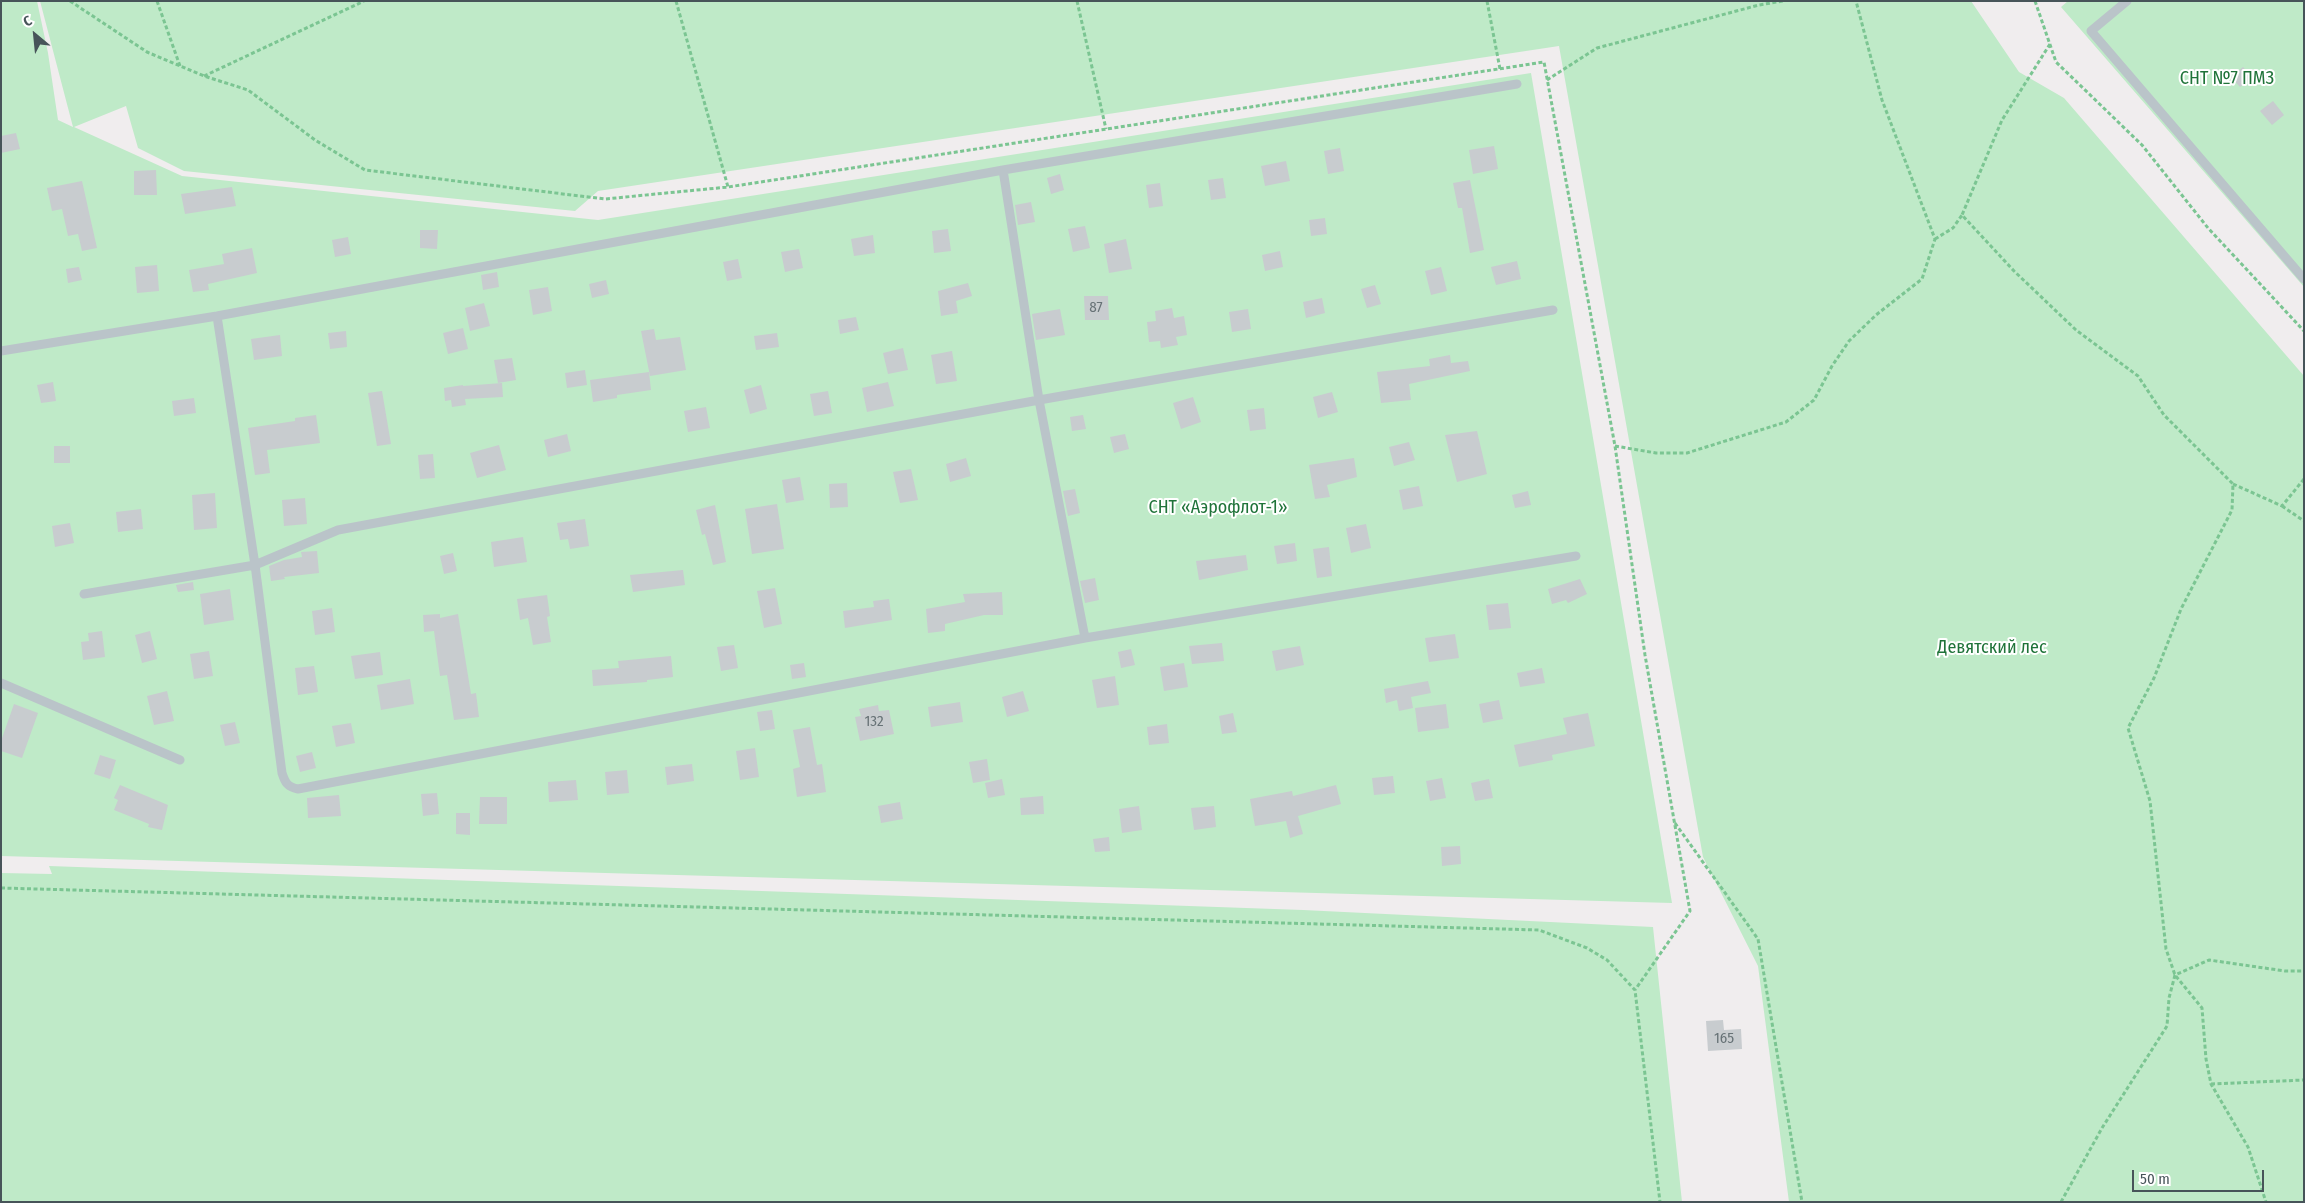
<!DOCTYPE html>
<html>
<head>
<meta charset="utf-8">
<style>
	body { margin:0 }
	#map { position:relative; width:2305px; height:1203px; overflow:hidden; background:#f0edee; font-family:"Fira Sans Condensed",sans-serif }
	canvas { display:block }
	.frame { position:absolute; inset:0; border:2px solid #475459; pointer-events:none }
	.north { position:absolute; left:10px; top:10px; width:50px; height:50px; -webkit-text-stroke:4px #fff; paint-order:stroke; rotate:332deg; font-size:14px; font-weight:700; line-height:20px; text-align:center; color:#475459 }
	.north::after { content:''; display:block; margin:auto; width:18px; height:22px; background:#475459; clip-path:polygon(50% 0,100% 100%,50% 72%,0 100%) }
	.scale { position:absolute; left:2132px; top:1170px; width:132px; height:22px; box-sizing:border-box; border:2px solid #475459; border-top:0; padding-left:6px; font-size:15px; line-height:18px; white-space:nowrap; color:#475459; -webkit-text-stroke:4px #fff; paint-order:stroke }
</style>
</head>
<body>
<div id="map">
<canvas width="2305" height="1203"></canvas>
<div class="frame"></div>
<div class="north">С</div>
<div class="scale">50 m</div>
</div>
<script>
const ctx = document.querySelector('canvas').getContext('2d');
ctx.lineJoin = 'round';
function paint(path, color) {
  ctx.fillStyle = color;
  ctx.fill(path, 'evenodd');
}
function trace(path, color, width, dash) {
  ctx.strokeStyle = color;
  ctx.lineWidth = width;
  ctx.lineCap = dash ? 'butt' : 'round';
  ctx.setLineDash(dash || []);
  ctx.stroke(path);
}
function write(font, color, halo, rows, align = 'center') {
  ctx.font = font + ' "Fira Sans Condensed",sans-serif';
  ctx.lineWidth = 4;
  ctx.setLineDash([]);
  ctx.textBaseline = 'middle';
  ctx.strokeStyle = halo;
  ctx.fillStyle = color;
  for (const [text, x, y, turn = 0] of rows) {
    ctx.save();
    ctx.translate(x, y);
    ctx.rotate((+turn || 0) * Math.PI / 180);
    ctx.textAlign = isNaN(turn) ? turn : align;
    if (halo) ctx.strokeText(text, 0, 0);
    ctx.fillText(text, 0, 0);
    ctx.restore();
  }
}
paint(new Path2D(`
	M 1,1 L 37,1 L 48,53 L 58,120 L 73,127 L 40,1 L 1971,1 L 2019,72 L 2064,98 L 2304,376 L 2304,1202 L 1789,1202 L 1758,966 L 1703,857 L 1559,46 L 598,191 L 575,211 L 184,171 L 138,148 L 126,106 L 74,127 L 182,176 L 598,220 L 1531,73 L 1672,903 L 1,856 Z
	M 2068,1 L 2304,1 L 2304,287 L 2061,7 Z
	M 49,866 L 1303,910 L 1653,927 L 1682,1202 L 1,1202 L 1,873 L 52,874 Z`), '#bfeac8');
paint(new Path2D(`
	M 2243,67 L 2252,77 L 2240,87 L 2231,77 Z
	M 2273,101 L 2284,115 L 2272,125 L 2260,111 Z
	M 16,133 L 20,149 L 1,153 L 1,136 Z
	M 1494,146 L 1498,169 L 1473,174 L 1469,150 Z
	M 1340,148 L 1344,171 L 1328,174 L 1324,151 Z
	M 1286,161 L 1290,181 L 1265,186 L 1261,166 Z
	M 156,170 L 157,195 L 134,195 L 134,171 Z
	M 1060,174 L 1064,190 L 1051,194 L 1047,178 Z
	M 1223,178 L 1226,198 L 1211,200 L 1208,180 Z
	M 1470,180 L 1484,250 L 1470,253 L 1462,208 L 1458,208 L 1453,183 Z
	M 82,181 L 97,248 L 82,251 L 78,234 L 68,236 L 62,209 L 52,211 L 47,188 Z
	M 1160,183 L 1163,206 L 1149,208 L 1146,185 Z
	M 232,187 L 236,206 L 185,214 L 181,194 Z
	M 1031,202 L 1035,222 L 1018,225 L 1015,205 Z
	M 1325,218 L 1327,234 L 1311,236 L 1309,220 Z
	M 1085,226 L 1090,248 L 1073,252 L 1068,229 Z
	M 948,229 L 951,251 L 934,253 L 932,231 Z
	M 420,230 L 438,230 L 437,249 L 420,248 Z
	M 873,235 L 875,253 L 854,256 L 851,239 Z
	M 348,237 L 351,254 L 335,257 L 332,240 Z
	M 1126,239 L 1132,269 L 1109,273 L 1104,244 Z
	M 252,248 L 257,273 L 208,284 L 209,290 L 193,292 L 189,270 L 224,264 L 222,254 Z
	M 799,249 L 803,268 L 785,272 L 781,252 Z
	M 1280,251 L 1283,267 L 1265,271 L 1262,255 Z
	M 738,259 L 742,278 L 727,281 L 723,262 Z
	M 1517,261 L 1521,279 L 1496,285 L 1491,267 Z
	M 157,265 L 159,291 L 137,293 L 135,267 Z
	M 79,267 L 82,280 L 68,283 L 66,269 Z
	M 1441,267 L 1447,291 L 1431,295 L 1425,271 Z
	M 497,272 L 499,287 L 483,290 L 481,275 Z
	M 606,280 L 609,294 L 592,298 L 589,284 Z
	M 968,283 L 972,296 L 956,301 L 958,313 L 941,316 L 938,291 Z
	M 1375,285 L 1381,304 L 1367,308 L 1361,289 Z
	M 548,287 L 552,311 L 533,315 L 529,290 Z
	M 1084,296 L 1108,296 L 1109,320 L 1085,320 Z
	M 1322,298 L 1325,313 L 1306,318 L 1303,302 Z
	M 484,303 L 490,326 L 470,331 L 465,308 Z
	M 1172,308 L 1174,318 L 1184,316 L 1187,335 L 1176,337 L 1178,345 L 1161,348 L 1160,341 L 1149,342 L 1147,322 L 1156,321 L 1155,311 Z
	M 1060,309 L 1065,335 L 1036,340 L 1032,314 Z
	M 1248,309 L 1251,329 L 1232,332 L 1229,312 Z
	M 856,317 L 859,330 L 840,334 L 838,320 Z
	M 463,328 L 468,349 L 448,354 L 443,333 Z
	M 654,329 L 656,340 L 680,337 L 686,370 L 650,376 L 641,331 Z
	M 346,331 L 347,347 L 330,349 L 328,333 Z
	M 777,333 L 779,347 L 756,350 L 754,336 Z
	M 280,335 L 282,356 L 254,360 L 251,339 Z
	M 903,348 L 908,370 L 888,374 L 883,353 Z
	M 952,351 L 957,381 L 936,384 L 931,355 Z
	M 1450,355 L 1451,363 L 1468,361 L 1470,371 L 1409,384 L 1411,400 L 1381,403 L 1377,372 L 1430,366 L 1429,359 Z
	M 512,358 L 516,380 L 498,383 L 494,360 Z
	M 585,370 L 587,385 L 567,388 L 565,373 Z
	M 649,372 L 651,390 L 617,395 L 617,398 L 593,402 L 590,380 Z
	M 53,382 L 56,401 L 41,403 L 37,385 Z
	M 888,382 L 894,406 L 867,412 L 862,388 Z
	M 502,383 L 503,397 L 465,399 L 466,405 L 452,407 L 451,400 L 445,401 L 444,388 L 463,385 L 463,386 Z
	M 761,385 L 767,409 L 750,414 L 744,390 Z
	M 382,391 L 391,444 L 377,446 L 368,393 Z
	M 828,391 L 832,413 L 814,416 L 810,394 Z
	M 1332,392 L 1338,412 L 1318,418 L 1313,397 Z
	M 1193,397 L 1201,422 L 1181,429 L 1173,403 Z
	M 194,398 L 196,413 L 174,416 L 172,401 Z
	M 706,407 L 710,428 L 688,432 L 684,411 Z
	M 1264,408 L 1266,429 L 1250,431 L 1247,410 Z
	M 316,415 L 320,443 L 267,450 L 270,473 L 255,475 L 248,428 L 295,421 L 295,418 Z
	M 1083,415 L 1086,429 L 1072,431 L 1070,417 Z
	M 1477,431 L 1487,474 L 1457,482 L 1445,435 Z
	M 567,434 L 571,451 L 548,457 L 544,440 Z
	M 1125,434 L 1129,449 L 1114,453 L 1110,437 Z
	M 1409,442 L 1415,460 L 1394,466 L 1389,447 Z
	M 499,445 L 506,470 L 477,478 L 470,453 Z
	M 54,446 L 70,446 L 70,463 L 54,463 Z
	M 433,454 L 435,478 L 420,479 L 418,455 Z
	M 966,458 L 971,476 L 950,482 L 946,464 Z
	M 1354,458 L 1357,477 L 1327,485 L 1330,497 L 1315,499 L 1309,465 Z
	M 911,469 L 918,500 L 900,503 L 893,472 Z
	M 800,477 L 804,500 L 786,503 L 782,480 Z
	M 847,483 L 848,507 L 830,508 L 829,484 Z
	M 1419,486 L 1423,506 L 1403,510 L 1399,490 Z
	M 1075,489 L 1080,513 L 1068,516 L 1063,491 Z
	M 1528,491 L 1531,505 L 1515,508 L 1512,495 Z
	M 215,493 L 217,528 L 194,530 L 192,495 Z
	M 305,498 L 307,524 L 284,526 L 282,500 Z
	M 777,504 L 784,549 L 752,554 L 745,509 Z
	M 715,505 L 726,562 L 713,565 L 705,534 L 702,535 L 696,510 Z
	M 141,509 L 143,529 L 118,532 L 116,512 Z
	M 585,519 L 589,546 L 570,549 L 568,539 L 560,540 L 557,523 Z
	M 70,523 L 74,543 L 55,547 L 52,526 Z
	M 1366,524 L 1371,548 L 1351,553 L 1346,528 Z
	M 523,537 L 527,562 L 494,567 L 491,542 Z
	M 1295,543 L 1297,561 L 1277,564 L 1274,546 Z
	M 1329,547 L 1332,576 L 1317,578 L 1313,549 Z
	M 317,551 L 319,573 L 284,577 L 285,579 L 271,581 L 269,566 L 284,560 L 302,557 L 301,552 Z
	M 453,553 L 457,571 L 444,574 L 440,556 Z
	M 1246,555 L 1248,570 L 1199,580 L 1196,561 Z
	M 683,570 L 685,585 L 633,592 L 630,575 Z
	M 1095,578 L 1099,600 L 1085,603 L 1080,581 Z
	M 1580,579 L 1587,594 L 1568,603 L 1566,600 L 1552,604 L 1548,589 Z
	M 193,582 L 194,590 L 178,592 L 176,585 Z
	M 775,588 L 782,624 L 764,628 L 757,591 Z
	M 230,589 L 234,620 L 204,625 L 200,594 Z
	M 1002,592 L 1003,615 L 984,615 L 945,624 L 945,631 L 928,633 L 926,609 L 965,602 L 963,594 Z
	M 547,595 L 550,616 L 547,617 L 551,642 L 533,645 L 528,618 L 520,620 L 517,599 Z
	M 889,599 L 892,620 L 845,628 L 843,611 L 874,607 L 873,601 Z
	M 1508,603 L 1511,628 L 1489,630 L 1486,605 Z
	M 332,608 L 335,632 L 315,635 L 312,611 Z
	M 440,614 L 440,618 L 458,614 L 471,694 L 476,693 L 479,717 L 454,720 L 447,675 L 440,676 L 434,631 L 424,632 L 423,615 Z
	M 102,631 L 105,657 L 83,660 L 81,642 L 89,641 L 88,633 Z
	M 150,631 L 157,659 L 142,663 L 135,635 Z
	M 1455,634 L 1459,658 L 1429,662 L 1425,638 Z
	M 1222,643 L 1224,661 L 1192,664 L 1189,646 Z
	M 734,645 L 738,668 L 721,671 L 717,647 Z
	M 1300,646 L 1304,665 L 1276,671 L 1272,651 Z
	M 1131,649 L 1135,665 L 1121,668 L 1118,652 Z
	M 209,651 L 213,676 L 194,679 L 190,654 Z
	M 380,652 L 383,675 L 355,679 L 351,656 Z
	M 671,656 L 673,677 L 647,680 L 647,682 L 593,686 L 592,670 L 619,668 L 618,661 Z
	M 804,663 L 806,677 L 792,679 L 790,665 Z
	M 1184,663 L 1188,687 L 1164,691 L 1160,667 Z
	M 314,666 L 318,692 L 298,695 L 295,668 Z
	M 1542,668 L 1545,683 L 1520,687 L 1517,673 Z
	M 1115,676 L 1119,705 L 1097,708 L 1092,680 Z
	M 410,679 L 414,704 L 381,710 L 377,685 Z
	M 1428,681 L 1431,693 L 1411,697 L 1413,708 L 1399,711 L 1397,700 L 1386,703 L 1384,689 Z
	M 167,691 L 174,721 L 154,725 L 147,696 Z
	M 1023,691 L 1029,711 L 1007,717 L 1002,697 Z
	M 1499,700 L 1503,719 L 1483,723 L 1479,704 Z
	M 960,702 L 963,722 L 931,727 L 928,707 Z
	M 14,704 L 38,713 L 22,758 L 1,751 L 1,741 Z
	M 1446,704 L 1449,728 L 1418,732 L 1415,708 Z
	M 878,705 L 879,711 L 889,710 L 894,734 L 860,741 L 855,717 L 861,716 L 859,709 Z
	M 772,710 L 775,729 L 760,731 L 757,712 Z
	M 1233,713 L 1237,732 L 1222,734 L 1219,716 Z
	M 1588,713 L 1595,746 L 1552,755 L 1553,760 L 1519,767 L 1514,745 L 1567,734 L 1563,718 Z
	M 235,722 L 240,743 L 225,746 L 220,725 Z
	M 351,723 L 355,743 L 336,747 L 332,726 Z
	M 1167,724 L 1169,743 L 1149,745 L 1147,727 Z
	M 810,727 L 817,765 L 822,764 L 826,792 L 797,797 L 793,769 L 800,767 L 793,730 Z
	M 755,748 L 759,777 L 740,780 L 736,751 Z
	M 312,752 L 316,768 L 300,772 L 296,756 Z
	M 100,755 L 116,760 L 110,779 L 94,774 Z
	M 987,759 L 990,780 L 973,783 L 969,762 Z
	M 692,764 L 694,781 L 667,785 L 665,767 Z
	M 627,770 L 629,793 L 607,795 L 605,772 Z
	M 1393,776 L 1395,793 L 1374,795 L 1372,778 Z
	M 1442,778 L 1446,798 L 1430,801 L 1426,781 Z
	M 1002,779 L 1005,795 L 988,798 L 985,783 Z
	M 1489,779 L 1493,798 L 1475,801 L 1471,783 Z
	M 576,780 L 578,800 L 549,802 L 548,782 Z
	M 120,785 L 168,805 L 162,830 L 148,827 L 149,824 L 114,810 L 118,800 L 114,798 Z
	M 1336,785 L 1341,804 L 1298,816 L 1303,834 L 1290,838 L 1286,821 L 1255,826 L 1250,799 L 1292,791 L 1293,796 Z
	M 437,793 L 439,814 L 423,816 L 421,794 Z
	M 339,795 L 341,816 L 308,818 L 307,798 Z
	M 1043,796 L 1044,814 L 1021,815 L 1020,798 Z
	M 480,797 L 507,797 L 507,824 L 479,824 Z
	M 900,802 L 903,819 L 881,823 L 878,806 Z
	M 1139,806 L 1142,830 L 1122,833 L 1119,809 Z
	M 1214,806 L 1216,827 L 1194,830 L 1191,808 Z
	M 456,813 L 470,813 L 470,835 L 456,834 Z
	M 1109,837 L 1110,851 L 1095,852 L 1093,839 Z
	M 1460,846 L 1461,864 L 1442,866 L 1441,847 Z
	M 1723,1020 L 1724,1030 L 1741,1029 L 1742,1049 L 1708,1051 L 1706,1021 Z`), '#c8cccf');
trace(new Path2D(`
	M 70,1 L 147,52 L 204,76 L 248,90 L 315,140 L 365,170 L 605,199 L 728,187 L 1544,62 L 1615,446 L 1645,655 L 1690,911 L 1635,990
	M 157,1 L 180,66
	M 676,1 L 728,187
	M 1077,1 L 1106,129
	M 1487,1 L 1500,69
	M 2035,1 L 2056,62 L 2142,145 L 2208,228 L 2304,331
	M 2050,44 L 2002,120 L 1962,215 L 2014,271 L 2076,330 L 2138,376 L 2164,415 L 2233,484 L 2232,510 L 2181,609 L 2154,678 L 2128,728 L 2150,801 L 2166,949 L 2175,975 L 2202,1008 L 2206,1059 L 2211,1084 L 2248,1147 L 2266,1202
	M 204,76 L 364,1
	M 1547,80 L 1597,48 L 1759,5 L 1783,1
	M 1935,239 L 1953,228 L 1962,215
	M 1615,446 L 1656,453 L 1687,453 L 1786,422 L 1814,400 L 1832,366 L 1849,341 L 1876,315 L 1922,279 L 1935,239 L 1882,100 L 1856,1
	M 2233,484 L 2282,506 L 2304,479
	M 2282,506 L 2304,521
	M 1675,823 L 1758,939 L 1802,1202
	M 1,888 L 1539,930 L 1587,948 L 1607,960 L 1635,990 L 1660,1202
	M 2211,1084 L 2304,1080
	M 2061,1202 L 2102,1128 L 2167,1026 L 2169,998 L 2175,975 L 2209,960 L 2285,971 L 2304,971`), '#7bc592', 3, [4, 2.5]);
trace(new Path2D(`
	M 2127,1 L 2091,31 L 2304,279
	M 1003,170 L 1039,400 L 1085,638
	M 217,316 L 255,565 L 282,773 C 285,782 287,787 298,789 L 1085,638 L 1576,556
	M 1,351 L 217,316 L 1003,170 L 1517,84
	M 84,594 L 255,565 L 338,530 L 1039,400 L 1553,310
	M 1,683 L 180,760`), '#bac4c9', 9);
write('15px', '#677276', null, [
	["87",1096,308],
	["132",874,722],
	["165",1724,1039]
]);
write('18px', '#1f7339', '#fff', [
	["СНТ №7 ПМЗ",2227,79],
	["СНТ «Аэрофлот-1»",1218,508],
	["Девятский лес",1992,648]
]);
</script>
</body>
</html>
